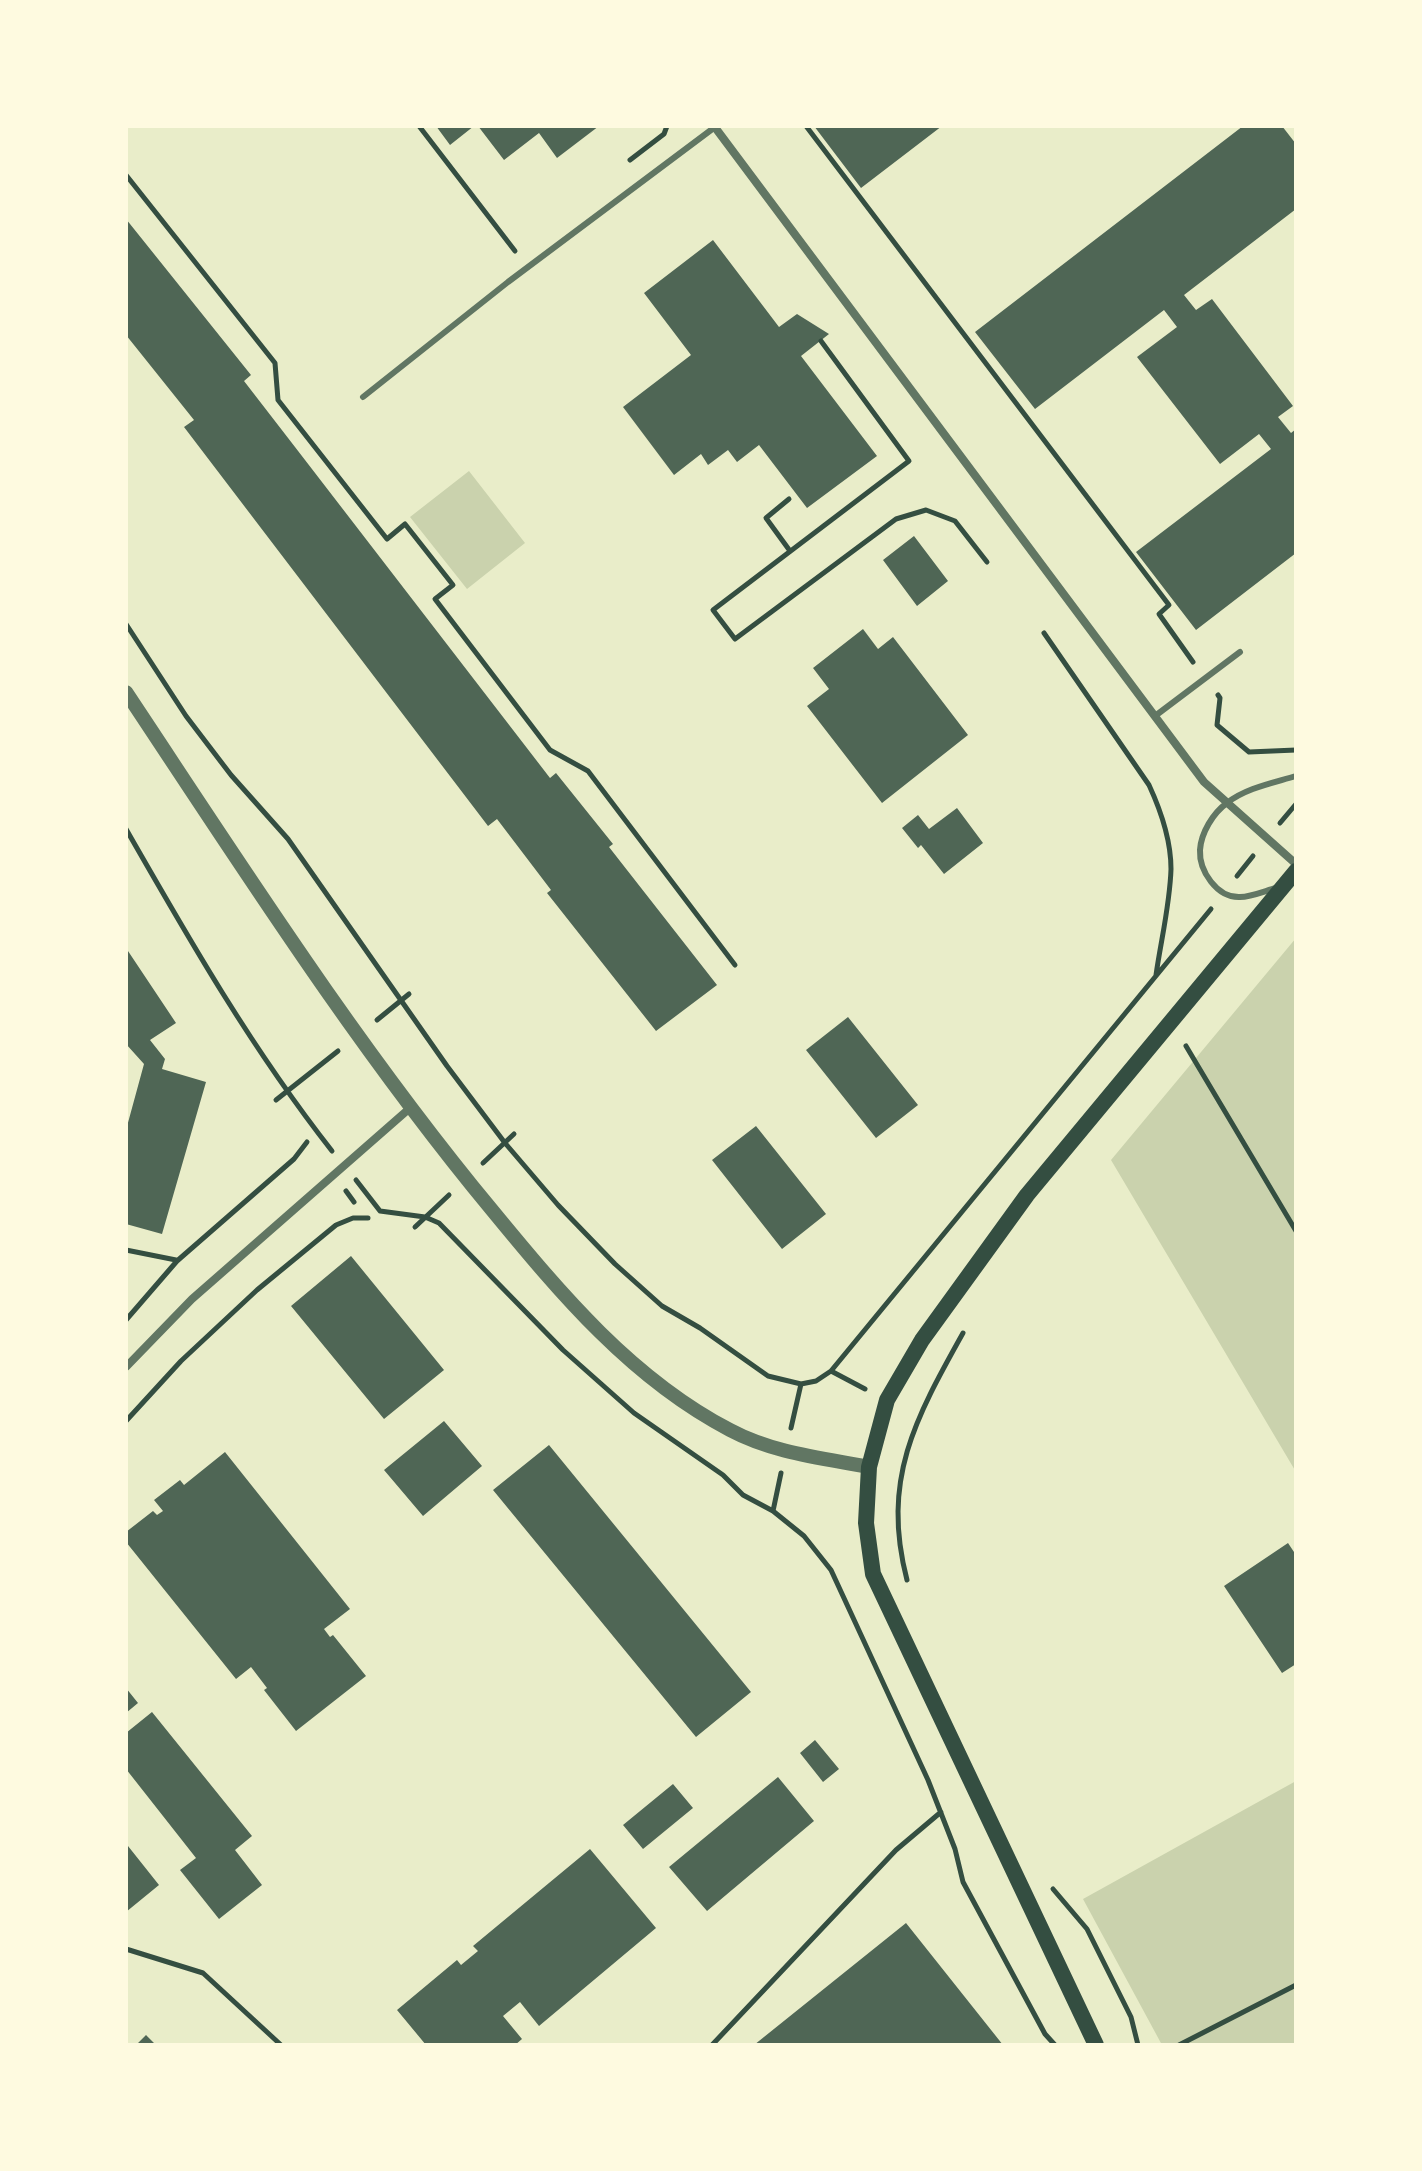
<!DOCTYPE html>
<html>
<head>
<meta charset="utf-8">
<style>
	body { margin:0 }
	#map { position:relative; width:1422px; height:2171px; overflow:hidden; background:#e9edc9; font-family:Lato,sans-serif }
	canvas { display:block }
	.frame { position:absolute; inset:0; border:128px solid #fefae0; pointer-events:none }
</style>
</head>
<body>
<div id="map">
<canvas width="1422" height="2171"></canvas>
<div class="frame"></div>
</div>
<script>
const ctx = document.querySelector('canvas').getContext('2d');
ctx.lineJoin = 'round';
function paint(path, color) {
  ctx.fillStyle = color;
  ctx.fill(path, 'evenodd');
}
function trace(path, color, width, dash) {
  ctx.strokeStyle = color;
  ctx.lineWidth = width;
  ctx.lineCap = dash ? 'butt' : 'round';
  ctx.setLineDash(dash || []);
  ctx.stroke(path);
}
paint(new Path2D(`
	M 469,471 L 525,543 L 467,589 L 410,517 Z
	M 1296,938 L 1296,1472 L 1111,1160 Z
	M 1296,1781 L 1296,2045 L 1162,2045 L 1083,1899 Z`), '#cad2ad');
paint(new Path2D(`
	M 436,126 L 474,126 L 450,145 Z
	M 478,126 L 599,126 L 557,158 L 539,133 L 504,160 Z
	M 814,126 L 942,126 L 861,188 Z
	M 1243,126 L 1282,126 L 1296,144 L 1296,209 L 1184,295 L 1196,310 L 1212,299 L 1293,406 L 1278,417 L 1291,433 L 1296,429 L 1296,553 L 1196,630 L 1136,552 L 1271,449 L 1259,434 L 1220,464 L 1137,357 L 1177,327 L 1164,310 L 1035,409 L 975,332 Z
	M 126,219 L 251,375 L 244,381 L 295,447 L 550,778 L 556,773 L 613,844 L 609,847 L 717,985 L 656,1031 L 547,893 L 551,890 L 497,819 L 488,826 L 184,427 L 194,420 L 126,335 Z
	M 713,240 L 779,327 L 797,314 L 829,334 L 801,356 L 877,456 L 807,508 L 759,445 L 737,462 L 728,450 L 708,465 L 701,454 L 674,475 L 623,407 L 691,355 L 644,293 Z
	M 914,536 L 948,581 L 917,606 L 883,560 Z
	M 863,629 L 878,649 L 893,637 L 968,735 L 882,803 L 807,706 L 829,689 L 813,668 Z
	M 957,808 L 983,843 L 944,874 L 921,845 L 918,848 L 902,828 L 918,815 L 929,829 Z
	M 126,948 L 176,1023 L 150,1040 L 165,1059 L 162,1069 L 206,1082 L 162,1234 L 126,1224 L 126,1130 L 144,1064 L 126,1044 Z
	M 848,1017 L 918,1105 L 876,1138 L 806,1050 Z
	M 756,1126 L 826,1214 L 782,1249 L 712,1160 Z
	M 351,1256 L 444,1370 L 384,1419 L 291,1306 Z
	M 444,1421 L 482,1466 L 423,1516 L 384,1470 Z
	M 549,1445 L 751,1692 L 696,1737 L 493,1490 Z
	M 225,1452 L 350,1609 L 324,1629 L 330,1637 L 333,1635 L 366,1676 L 296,1731 L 264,1690 L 267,1688 L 251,1667 L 236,1679 L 126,1542 L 126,1532 L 153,1511 L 157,1515 L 163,1511 L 154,1500 L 180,1480 L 184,1485 Z
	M 1288,1543 L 1296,1555 L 1296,1664 L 1282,1673 L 1224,1586 Z
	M 126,1688 L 138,1703 L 126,1713 Z
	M 152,1712 L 252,1836 L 235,1850 L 262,1885 L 219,1919 L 180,1870 L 196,1858 L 126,1769 L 126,1733 Z
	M 815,1740 L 839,1769 L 823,1782 L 800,1753 Z
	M 778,1777 L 814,1821 L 707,1911 L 669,1867 Z
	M 673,1784 L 693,1808 L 643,1849 L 623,1825 Z
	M 128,1846 L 159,1885 L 126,1912 L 126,1848 Z
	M 590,1849 L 656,1928 L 539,2026 L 520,2002 L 503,2016 L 522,2039 L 515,2045 L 426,2045 L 397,2010 L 457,1960 L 461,1965 L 478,1951 L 473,1946 Z
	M 906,1923 L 1003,2045 L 754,2045 Z
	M 146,2035 L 156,2045 L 136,2045 Z`), '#4f6655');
trace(new Path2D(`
	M 419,126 L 515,251
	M 806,126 L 1169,605 L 1159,614 L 1193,662
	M 630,160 L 664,134 L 667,126
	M 126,175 L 275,363 L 278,400 L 387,539 L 405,524 L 453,585 L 435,599 L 550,750 L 588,771 L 735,965
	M 821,341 L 909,461 L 713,610 L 735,639 L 896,519 L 926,510 L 955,521 L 987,562
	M 789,499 L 766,518 L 790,551
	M 126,624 L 186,716 L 231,775 L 288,839 L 447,1066 L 505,1143 L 558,1205 L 615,1264 L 662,1306 L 700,1328 L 768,1376 L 801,1384 L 816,1381 L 831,1371 L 1211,909
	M 1044,633 L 1149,785 C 1161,811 1171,841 1171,869 C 1170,904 1161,940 1156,975
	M 1218,695 L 1220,698 L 1217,725 L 1249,752 L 1296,750
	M 1280,823 L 1296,804
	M 126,829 C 190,941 252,1049 332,1151
	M 1237,876 L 1253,856
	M 377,1020 L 409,994
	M 1186,1046 L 1296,1231
	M 276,1100 L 338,1051
	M 483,1163 L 514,1134
	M 356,1180 L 380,1211 L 425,1217 L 439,1223 L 563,1350 L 634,1413 L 723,1475 L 743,1495 L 773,1511 L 804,1536 L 831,1570 L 928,1780 L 955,1849 L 963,1882 L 1045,2034 L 1055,2045
	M 346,1191 L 354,1202
	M 415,1227 L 449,1195
	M 126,1250 L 176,1260
	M 126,1320 L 177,1261 L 294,1159 L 307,1142
	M 831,1371 L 865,1389
	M 126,1421 L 181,1361 L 257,1290 L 336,1225 L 353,1218 L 368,1218
	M 791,1428 L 801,1384
	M 773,1511 L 781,1473
	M 907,1580 C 881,1480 915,1419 963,1333
	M 1053,1889 L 1087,1929 L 1131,2017 L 1138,2045
	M 126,1949 L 203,1973 L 281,2045
	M 712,2045 L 896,1850 L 941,1812
	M 1179,2045 L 1296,1985`), '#344e41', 5);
trace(new Path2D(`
	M 363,397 L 508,282 L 715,127
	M 1155,716 L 1240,652
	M 1276,888 C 1265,891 1251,897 1240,897 C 1217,898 1199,871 1200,850 C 1201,833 1213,813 1227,803 C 1246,788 1273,783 1296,776`), '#617663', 6);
trace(new Path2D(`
	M 714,126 L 1204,782 L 1296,864
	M 126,1367 L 192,1299 L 410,1108`), '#617663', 8);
trace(new Path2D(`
	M 126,692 C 243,868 357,1047 492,1210 C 561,1294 632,1379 730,1430 C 773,1453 822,1458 869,1467`), '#617663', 14);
trace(new Path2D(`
	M 1096,2045 L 873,1574 L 866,1523 L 869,1467 L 887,1400 L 922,1340 L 1027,1195 L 1296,871`), '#344e41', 16);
</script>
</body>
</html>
